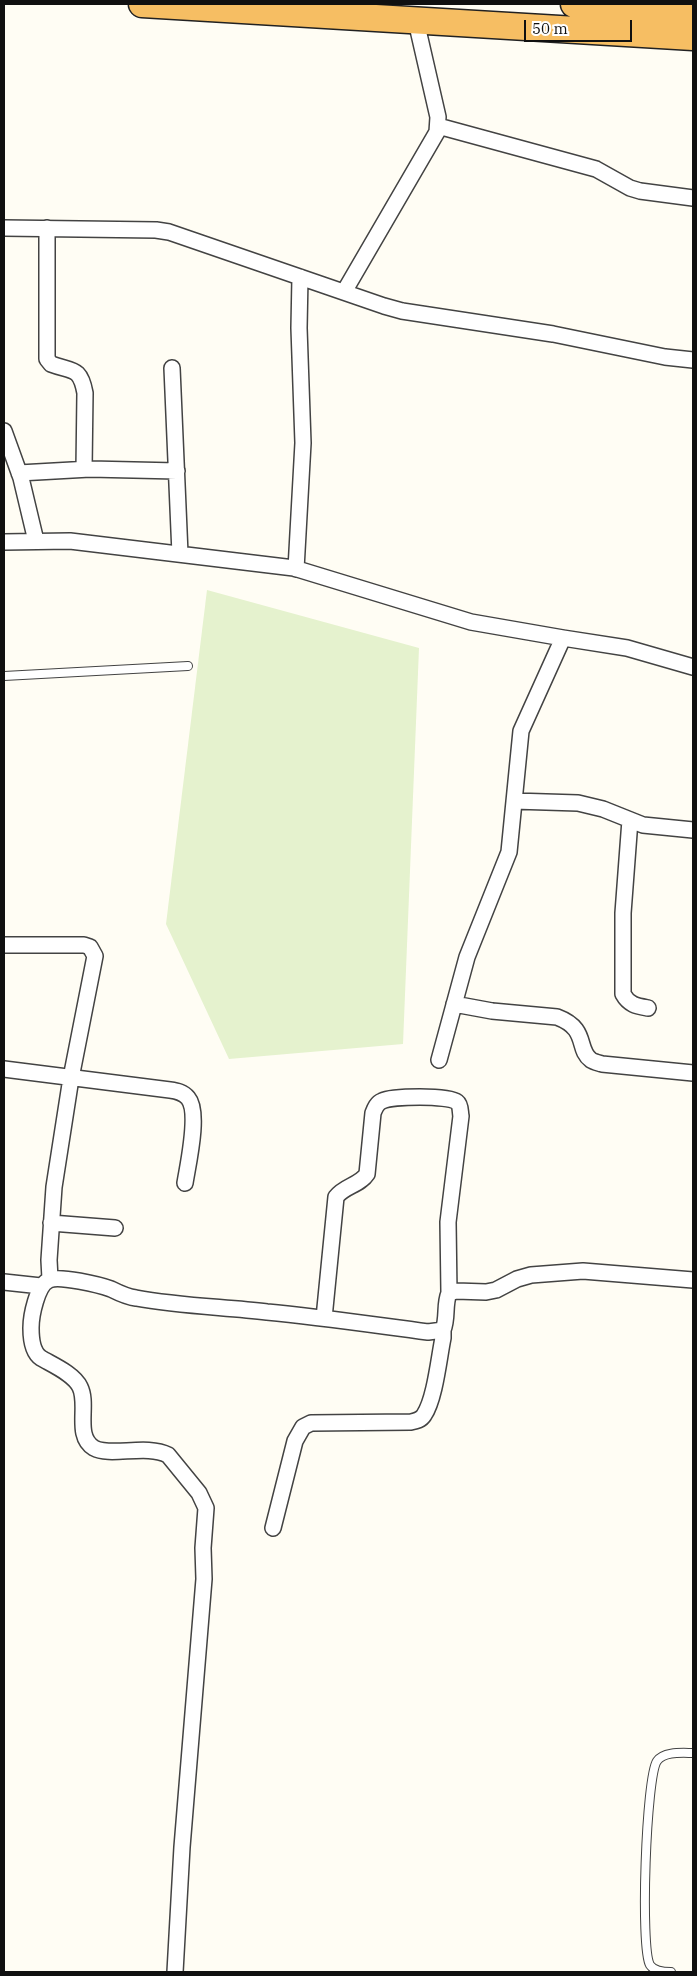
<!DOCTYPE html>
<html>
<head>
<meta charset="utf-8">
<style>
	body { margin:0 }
	#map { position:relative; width:697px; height:1976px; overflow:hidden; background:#fffdf4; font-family:"IBM Plex Serif",serif }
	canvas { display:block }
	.frame { position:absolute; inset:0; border:5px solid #101010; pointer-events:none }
	.scale { position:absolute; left:524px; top:20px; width:108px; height:22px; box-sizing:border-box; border:2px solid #101010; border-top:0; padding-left:6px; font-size:15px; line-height:18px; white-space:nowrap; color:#101010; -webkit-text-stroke:4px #fff; paint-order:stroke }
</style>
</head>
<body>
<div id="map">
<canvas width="697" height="1976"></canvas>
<div class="frame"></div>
<div class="scale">50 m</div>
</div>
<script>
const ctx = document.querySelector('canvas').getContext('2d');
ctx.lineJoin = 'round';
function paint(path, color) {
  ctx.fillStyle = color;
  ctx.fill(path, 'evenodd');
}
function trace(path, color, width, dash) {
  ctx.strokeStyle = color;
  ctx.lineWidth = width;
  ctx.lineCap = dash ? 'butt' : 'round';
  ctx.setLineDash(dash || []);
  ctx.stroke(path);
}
paint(new Path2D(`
	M 207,590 L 419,648 L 403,1044 L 229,1059 L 166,924 Z`), '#e5f2ce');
const service = new Path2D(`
	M 4,676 L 188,666
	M 671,1972 C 664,1972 654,1971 650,1965 C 640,1948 646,1777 657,1761 C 664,1751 683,1753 693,1753`);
const minor = new Path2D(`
	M 438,126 L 596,169 L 630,188 L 640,191 L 693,198
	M 4,228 L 156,230 L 169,232 L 384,306 L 402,311 L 553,334 L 665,357 L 693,360
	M 47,228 L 47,359 L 51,364 C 72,372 80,366 85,393 L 84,469
	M 344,292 L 437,132 L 438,117 L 416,21
	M 172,368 L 180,554
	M 4,431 L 21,478 L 36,541
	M 19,473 L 90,469 L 177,471
	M 4,542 L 70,541 L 294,568 L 471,622 L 563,638 L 627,648 L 693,667
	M 296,569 L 303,443 L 299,328 L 300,277
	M 514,801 L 578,803 L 603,809 L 643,825 L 693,830
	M 630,820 L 623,913 L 623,994 C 629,1005 637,1006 648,1008
	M 4,945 L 84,945 L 90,947 L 95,956 L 71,1078 L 54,1187 L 49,1260 L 50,1279
	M 454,1004 L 492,1011 L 557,1017 C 589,1029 576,1049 591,1060 C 594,1062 599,1063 602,1064 L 693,1073
	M 439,1060 L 467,957 L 509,852 L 521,731 L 563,638
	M 4,1069 L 170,1090 C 177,1091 183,1092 188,1098 C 200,1112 188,1164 185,1183
	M 51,1223 L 115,1228
	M 4,1282 L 41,1286
	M 324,1318 L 336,1197 C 344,1186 360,1185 367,1174 L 373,1113 C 375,1108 377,1103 382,1101 C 392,1096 448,1095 457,1102 C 461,1105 460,1112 461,1116 L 448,1222 L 449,1293
	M 273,1528 L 295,1441 L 303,1427 L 311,1423 L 411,1422 C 416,1421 421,1420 424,1415 C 435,1399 439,1357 443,1338 L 443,1330
	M 175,1972 L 182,1847 L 204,1579 L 203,1548 L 206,1508 L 199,1493 L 168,1455 C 147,1444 110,1457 94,1448 C 74,1436 89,1405 80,1387 C 74,1374 53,1365 41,1358 C 32,1352 31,1338 31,1328 C 31,1316 37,1285 49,1280 C 59,1275 100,1285 111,1289 C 119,1293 127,1297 136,1298 C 179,1306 224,1307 267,1312 C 321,1317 374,1325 428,1332 L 443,1330 C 448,1318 444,1305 449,1293 L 456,1291 L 486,1292 L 496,1290 L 517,1279 L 531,1275 L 583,1271 L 693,1280`);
const trunk = new Path2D(`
	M 142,4 L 693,37
	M 574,4 L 693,11`);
trace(service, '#434343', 10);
trace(minor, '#434343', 18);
trace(trunk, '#212121', 29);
trace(service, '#fff', 8);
trace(minor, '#fff', 15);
trace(trunk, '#f6be63', 26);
</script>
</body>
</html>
